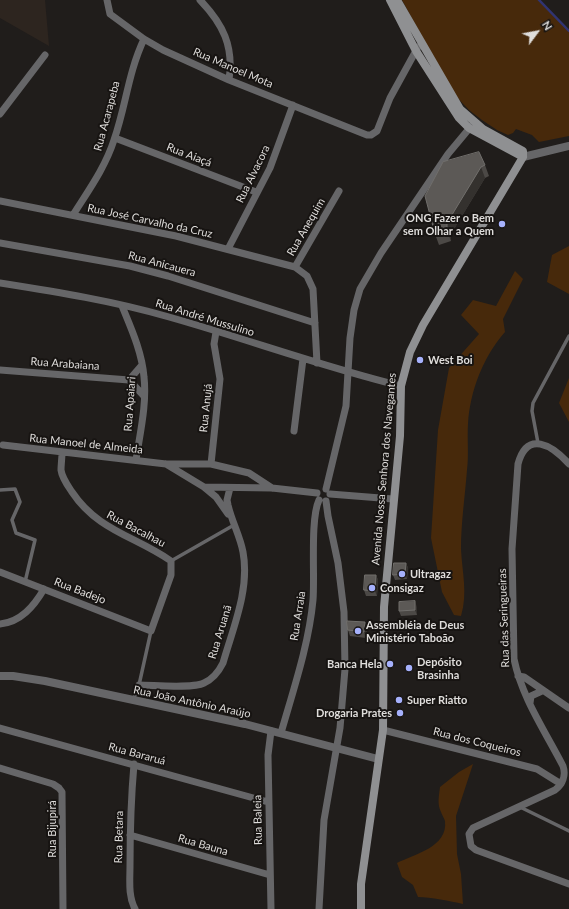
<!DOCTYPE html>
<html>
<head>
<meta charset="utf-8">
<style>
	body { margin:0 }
	#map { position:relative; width:569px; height:909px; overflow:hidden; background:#201d1b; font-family:Lato,sans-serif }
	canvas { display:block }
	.north { position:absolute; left:517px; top:12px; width:40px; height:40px; -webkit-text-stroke:3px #171412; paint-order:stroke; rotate:58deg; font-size:11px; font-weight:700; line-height:16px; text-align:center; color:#dfdddb }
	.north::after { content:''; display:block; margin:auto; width:14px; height:18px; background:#dfdddb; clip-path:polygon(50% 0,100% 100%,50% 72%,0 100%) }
</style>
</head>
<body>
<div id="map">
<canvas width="569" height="909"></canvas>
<div class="north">N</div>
</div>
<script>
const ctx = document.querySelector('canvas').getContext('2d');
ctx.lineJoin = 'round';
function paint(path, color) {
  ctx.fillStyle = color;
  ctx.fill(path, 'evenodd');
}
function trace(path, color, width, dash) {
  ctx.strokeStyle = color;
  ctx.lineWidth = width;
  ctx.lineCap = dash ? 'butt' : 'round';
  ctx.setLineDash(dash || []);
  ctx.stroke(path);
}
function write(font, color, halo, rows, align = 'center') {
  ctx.font = font + ' Lato,sans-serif';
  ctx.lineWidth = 4;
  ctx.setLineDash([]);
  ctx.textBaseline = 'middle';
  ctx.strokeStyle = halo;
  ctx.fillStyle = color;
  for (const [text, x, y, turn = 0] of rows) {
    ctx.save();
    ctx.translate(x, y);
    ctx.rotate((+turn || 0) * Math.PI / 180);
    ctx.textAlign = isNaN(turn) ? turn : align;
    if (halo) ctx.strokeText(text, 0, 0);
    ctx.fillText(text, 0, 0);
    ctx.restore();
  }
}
paint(new Path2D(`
	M 0,0 L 45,0 L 49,46 L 0,18 Z`), '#2d251f');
paint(new Path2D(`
	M 402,0 L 539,0 L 569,31 L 569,136 L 539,142 L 532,135 L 516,129 L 513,133 L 508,135 L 497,130 L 482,120 L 469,110 L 452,92 Z
	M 569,246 L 569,294 L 547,282 L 552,255 Z
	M 515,271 L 523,279 L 503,319 L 505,332 C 483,357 470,391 468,424 C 467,439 469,455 467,470 C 465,496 461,523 461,549 C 462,572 468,593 461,616 L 454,615 L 442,592 L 431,538 L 438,430 L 449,368 L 479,334 L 461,315 L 473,300 L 496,306 Z
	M 569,378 L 569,422 L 559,403 Z
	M 473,764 L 456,816 L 457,854 L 461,874 L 463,904 C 450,901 431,897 418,897 L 413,885 L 402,877 L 397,863 C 415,854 448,847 445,821 C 444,818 442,815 441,812 C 437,804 439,796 440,787 L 459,772 Z`), '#47290b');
trace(new Path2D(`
	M 539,0 L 569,31`), '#303472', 2.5);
trace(new Path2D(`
	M 538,443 L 532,411 L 533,403 L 569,336
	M 0,490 L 15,489 L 20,502 L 12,520 L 16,533 L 35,540 L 25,582
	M 171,561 L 234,525
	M 133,700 L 139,685 L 151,631
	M 520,807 L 569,831`), '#666668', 3.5);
trace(new Path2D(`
	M 107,0 L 110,14 L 144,39 L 163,50 L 229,80 L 367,135 L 371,135 L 377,131 L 390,98 L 418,47
	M 200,0 C 223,24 234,46 229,80
	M 0,114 L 45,55
	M 115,138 L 256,192
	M 0,201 L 176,236 L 295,267
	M 73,215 C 88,191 105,168 114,140 C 126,106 128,73 144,39
	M 0,243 L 130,266 L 168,276 L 315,323
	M 228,249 L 270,168 L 293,105
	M 0,283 C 57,292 114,301 169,317 C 247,339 323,367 401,386
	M 122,306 C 131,328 142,352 144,377 C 147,404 140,433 136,460
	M 317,363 L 313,289 L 307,276 L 295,267 L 339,191
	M 0,370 L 129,380 L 144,396
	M 129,380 L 142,365
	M 294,431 L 303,359
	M 3,445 L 166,464 L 211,464 L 249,473 L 272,488
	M 166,464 L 204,487 L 272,488 L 317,493
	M 211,464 L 220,379 L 214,344 L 216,332
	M 569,464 C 552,445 527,430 518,464 L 512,549 L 514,659 C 522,698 545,731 563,766 C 566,775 563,784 555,790 L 473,828 L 469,834 L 471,846 L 476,850 L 569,884
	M 204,487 L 216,497 L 228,514
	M 326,489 L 346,406 L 350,338 L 354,310 L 360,289 L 381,253 L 448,154 L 473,124
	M 330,494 L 393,499
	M 0,572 L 151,631 L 171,575 L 171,561 C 135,536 98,531 72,492 C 68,486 62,478 61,470 C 61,465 62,458 62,452
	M 0,624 C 21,622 34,606 44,589
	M 518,676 L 524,677 L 569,708
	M 139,685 C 154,685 192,689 204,683 C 213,679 219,671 223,663 C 233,628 250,589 243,552 C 240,536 232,522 228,505 L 227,500 L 230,488
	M 530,703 L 531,696 L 542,691
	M 0,728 L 268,802
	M 383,730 L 537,769 L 561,784
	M 281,733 C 293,691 309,644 313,600 C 315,576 310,519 319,500
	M 134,764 C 131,798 130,832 130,866 C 130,880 128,896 135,909
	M 0,768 L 53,784 L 59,788 L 62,792 L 63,909
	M 130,835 L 270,875
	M 271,909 L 268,755 L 271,731
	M 319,909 L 324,820 L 340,728 L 345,669 L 344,612 L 338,563 L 328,516 L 326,501`), '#666668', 7);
trace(new Path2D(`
	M 523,157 L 569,146
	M 0,676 L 13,676 L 45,681 L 245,724 L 378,759`), '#666668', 8);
trace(new Path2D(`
	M 390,0 L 416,51 L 459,118 L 469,128 L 523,157
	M 361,909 L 361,884 L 383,730 L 384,607 L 400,436 L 401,386 L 410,352 L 423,325 L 523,157 L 523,151 L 483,129 L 460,109 L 397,0`), '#8f9092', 8);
paint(new Path2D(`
	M 443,162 L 485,165 L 489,176 L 485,178 L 451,234 L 451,241 L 439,245 L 435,234 Z
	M 406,563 L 408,568 L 407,579 L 395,580 L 393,575 Z
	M 376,575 L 378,580 L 377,596 L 366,596 L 364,590 Z
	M 417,607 L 417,615 L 401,616 L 399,611 Z
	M 367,627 L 366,638 L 350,636 L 348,630 Z`), '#4c4946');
paint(new Path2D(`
	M 481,167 L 485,178 L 451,234 L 451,241 L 447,231 L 447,223 Z
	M 406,563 L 408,568 L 407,579 L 405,574 Z
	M 376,575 L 378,580 L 377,596 L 375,591 Z
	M 415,601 L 417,607 L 417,615 L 415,610 Z
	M 365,622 L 367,627 L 366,638 L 364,632 Z`), '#34312e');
const building = new Path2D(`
	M 479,152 L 485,165 L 481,167 L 447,223 L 447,231 L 435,234 L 425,196 L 443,162 Z
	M 394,563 L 406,563 L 405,574 L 393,575 Z
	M 365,575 L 376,575 L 375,591 L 364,590 Z
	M 415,601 L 415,610 L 399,611 L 399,602 Z
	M 347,621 L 365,622 L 364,632 L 348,630 Z`);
paint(building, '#5c5956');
trace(building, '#706e6b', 1);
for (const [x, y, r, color] of [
	[502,224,4,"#a6b1fc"],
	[420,360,4,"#a6b1fc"],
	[402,574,4,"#a6b1fc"],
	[372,588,4,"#a6b1fc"],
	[358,631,4,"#a6b1fc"],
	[390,664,4,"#a6b1fc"],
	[409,668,4,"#a6b1fc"],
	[399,700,4,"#a6b1fc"],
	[400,713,4,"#a6b1fc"]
]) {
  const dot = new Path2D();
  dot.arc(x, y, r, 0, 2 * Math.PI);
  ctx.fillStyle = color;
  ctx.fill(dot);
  trace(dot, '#171412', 1.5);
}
write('11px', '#dfdddb', '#171412', [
	["Rua Manoel Mota",233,68,23],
	["Rua Acarapeba",107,116,-75],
	["Rua Aiaçá",189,155,21],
	["Rua Alvacora",253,174,-64],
	["Rua José Carvalho da Cruz",150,221,12],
	["Rua Anequim",306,227,-60],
	["Rua Anicauera",162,264,15],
	["Rua André Mussulino",205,318,17],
	["Rua Arabaiana",65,364,4],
	["Rua Apaiari",130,404,-86],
	["Rua Anujá",206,408,-84],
	["Rua Manoel de Almeida",86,444,6],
	["Avenida Nossa Senhora dos Navegantes",384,469,-85],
	["Rua Bacalhau",136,529,28],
	["Rua Badejo",80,591,21],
	["Rua Arraia",298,616,-81],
	["Rua das Seringueiras",504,618,-92],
	["Rua Aruanã",220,632,-73],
	["Rua João Antônio Araújo",192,702,12],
	["Rua dos Coqueiros",477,742,14],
	["Rua Bararuá",137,754,15],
	["Rua Baleia",258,820,-91],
	["Rua Bijupirá",52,829,-90],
	["Rua Betara",119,837,-89],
	["Rua Bauna",203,845,16]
]);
write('bold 11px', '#dfdddb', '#171412', [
	["ONG Fazer o Bem",494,218,"right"],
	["sem Olhar a Quem",494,231,"right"],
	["West Boi",428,360],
	["Ultragaz",410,574],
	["Consigaz",380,588],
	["Assembléia de Deus",366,625],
	["Ministério Taboão",366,638],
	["Depósito",417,662],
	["Brasinha",417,675],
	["Banca Hela",382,664,"right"],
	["Super Riatto",407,700],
	["Drogaria Prates",392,713,"right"]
], 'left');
</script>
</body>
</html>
